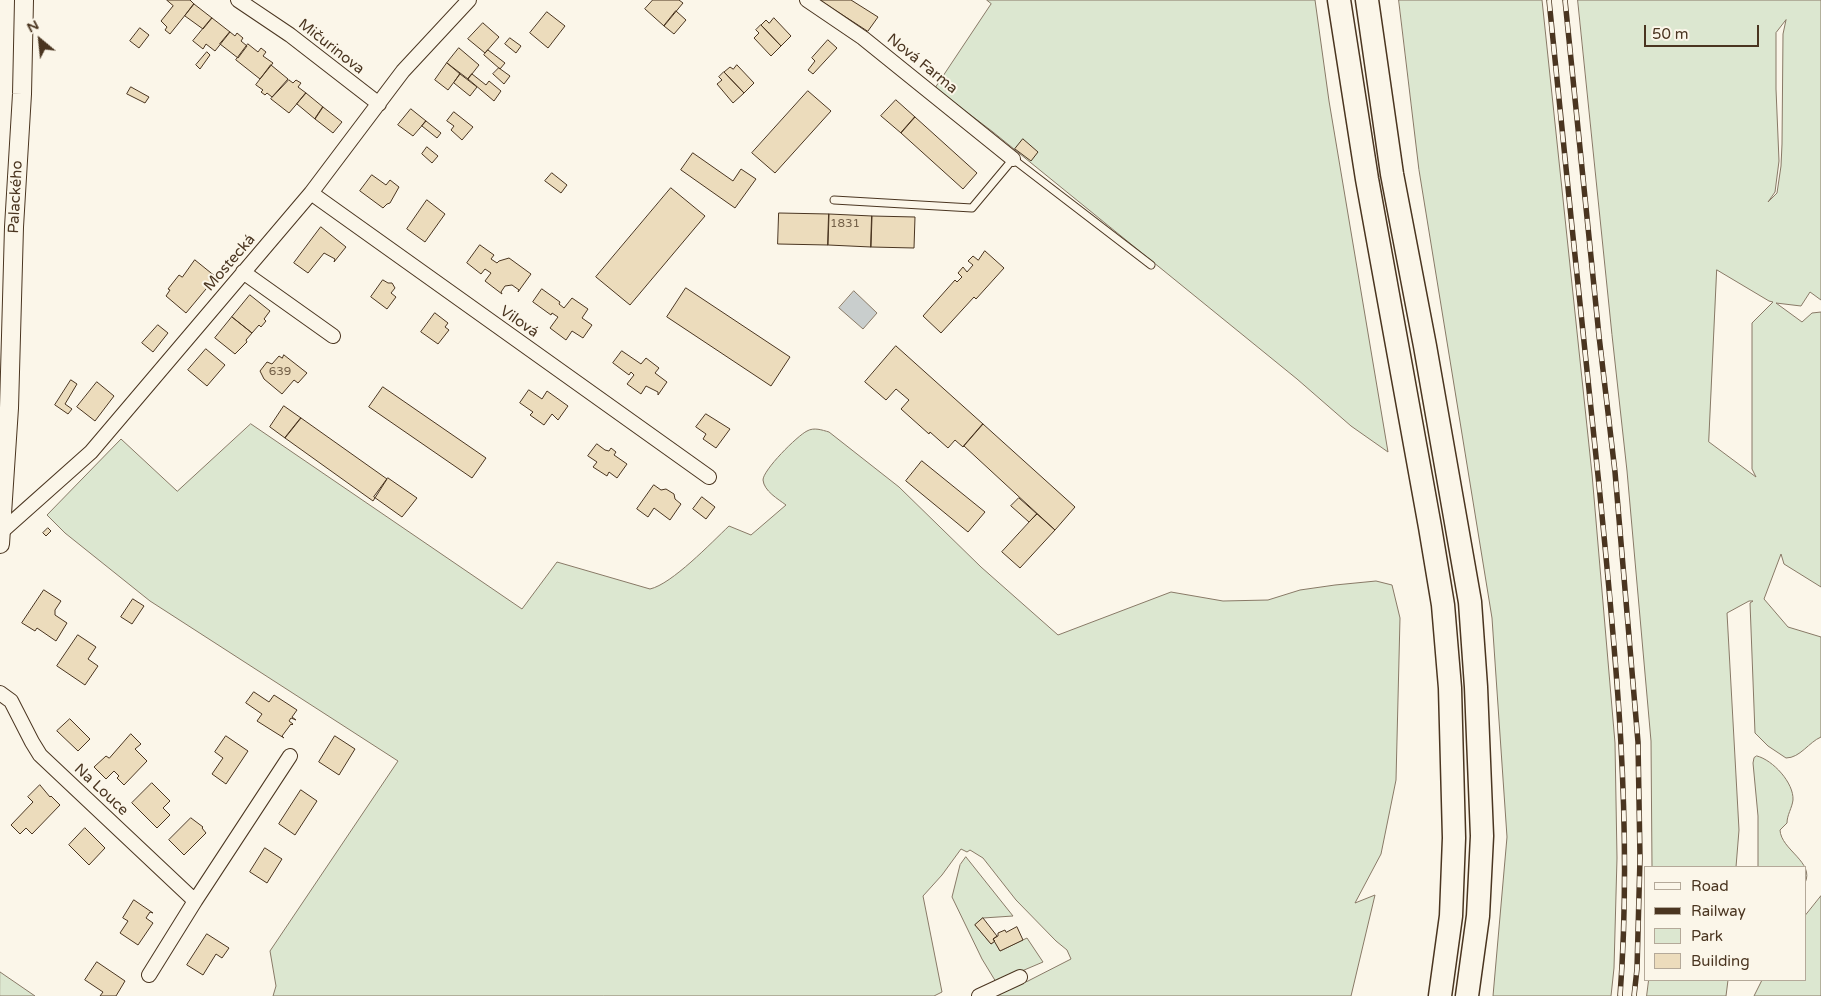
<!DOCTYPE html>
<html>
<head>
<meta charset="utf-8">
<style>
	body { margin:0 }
	#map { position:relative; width:1821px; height:996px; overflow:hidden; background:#fbf6e9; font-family:"Varela Round",sans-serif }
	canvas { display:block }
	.legend { position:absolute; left:1644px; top:866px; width:162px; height:115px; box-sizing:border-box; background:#fbf6e9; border:1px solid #b4a999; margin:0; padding:6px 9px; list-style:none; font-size:15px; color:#4a3520 }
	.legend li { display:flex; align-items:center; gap:10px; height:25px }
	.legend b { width:25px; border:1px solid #b4a999 }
	.north { position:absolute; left:15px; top:15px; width:50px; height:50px; -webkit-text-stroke:4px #fbf6e9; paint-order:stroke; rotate:332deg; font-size:14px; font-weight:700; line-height:20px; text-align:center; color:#4a3520 }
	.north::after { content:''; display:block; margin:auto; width:18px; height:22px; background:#4a3520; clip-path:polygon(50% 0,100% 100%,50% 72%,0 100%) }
	.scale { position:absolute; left:1644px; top:25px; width:115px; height:22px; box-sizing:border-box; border:2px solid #4a3520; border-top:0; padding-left:6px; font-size:15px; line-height:18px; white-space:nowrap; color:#4a3520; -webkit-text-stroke:4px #fbf6e9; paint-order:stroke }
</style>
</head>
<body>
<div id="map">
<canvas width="1821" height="996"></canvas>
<ul class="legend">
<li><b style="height:6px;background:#fbf6e9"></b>Road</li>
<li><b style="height:6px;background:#4a3520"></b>Railway</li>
<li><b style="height:14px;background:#dce7d0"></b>Park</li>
<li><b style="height:14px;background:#ecdcbc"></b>Building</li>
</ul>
<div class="north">N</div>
<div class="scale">50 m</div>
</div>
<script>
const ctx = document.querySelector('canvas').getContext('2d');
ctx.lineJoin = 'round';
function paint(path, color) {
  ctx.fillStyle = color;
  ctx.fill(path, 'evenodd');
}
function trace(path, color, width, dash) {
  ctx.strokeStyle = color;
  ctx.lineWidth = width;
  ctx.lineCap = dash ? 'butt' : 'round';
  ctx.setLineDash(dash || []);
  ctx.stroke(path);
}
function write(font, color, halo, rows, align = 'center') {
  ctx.font = font + ' "Varela Round",sans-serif';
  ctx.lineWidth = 4;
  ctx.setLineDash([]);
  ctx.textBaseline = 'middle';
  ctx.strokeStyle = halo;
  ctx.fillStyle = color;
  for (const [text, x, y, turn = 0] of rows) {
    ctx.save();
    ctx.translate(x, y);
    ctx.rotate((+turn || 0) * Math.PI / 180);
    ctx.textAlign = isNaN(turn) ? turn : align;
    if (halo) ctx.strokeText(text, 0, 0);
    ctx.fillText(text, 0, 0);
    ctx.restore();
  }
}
const green = new Path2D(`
	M 987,0 L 1315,0 L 1329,101 L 1388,452 L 1351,426 L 1297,379 L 993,132 L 935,88 L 991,4 Z
	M 1399,0 L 1542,0 L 1592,474 L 1615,743 L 1617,858 L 1614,968 L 1611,996 L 1493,996 L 1507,837 L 1492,618 L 1419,170 Z
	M 1578,0 L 1821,0 L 1821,300 L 1810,292 L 1801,306 L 1776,303 L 1802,322 L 1812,313 L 1821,312 L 1821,587 L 1784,564 L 1781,554 L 1764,599 L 1788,627 L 1821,637 L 1821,737 C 1809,742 1800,758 1786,758 L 1768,746 L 1755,733 L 1750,603 L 1753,601 L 1749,601 L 1727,613 L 1739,830 L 1736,867 L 1652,867 L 1651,741 L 1627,471 L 1612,335 ZM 1786,20 L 1783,34 L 1782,144 L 1781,166 L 1777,193 L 1768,202 L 1775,192 L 1779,161 L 1776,89 L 1776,33 ZM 1717,270 L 1769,301 L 1773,302 L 1752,323 L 1752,469 L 1756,477 L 1709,442 Z
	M 251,424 L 522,609 L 557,562 L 650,589 C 672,584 711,543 729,526 L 751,535 L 786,505 C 778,499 764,491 763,480 C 763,470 797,436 807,431 C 814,427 822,430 829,432 L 899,487 L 981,567 L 1058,635 L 1171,592 L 1223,601 L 1268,600 L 1300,590 L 1335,585 L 1376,581 L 1392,585 L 1400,618 L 1396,780 L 1381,854 L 1355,903 L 1375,895 L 1351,996 L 991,996 L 1028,981 L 1071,959 L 1067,950 L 1056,941 L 1016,900 L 983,858 L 970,850 L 967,852 L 961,849 L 942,875 L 923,896 L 942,992 L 934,996 L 273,996 L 276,986 L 270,951 L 398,761 L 150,601 L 65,533 L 47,515 L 121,439 L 177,491 Z
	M 1757,756 C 1773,760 1794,783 1793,800 C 1792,808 1787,815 1787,823 L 1780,830 C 1781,850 1815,862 1805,883 L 1805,867 L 1758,867 L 1758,816 L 1753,763 L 1754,758 Z
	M 966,857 L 1013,916 L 983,918 L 975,925 L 991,944 L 995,941 L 1000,951 L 1027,938 L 1043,962 L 996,982 L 982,959 L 952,897 L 960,865 Z
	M 1821,896 L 1821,996 L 1754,996 L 1762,980 L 1805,980 L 1805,916 Z
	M 0,972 L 35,996 L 0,996 Z
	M 1649,980 L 1728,980 L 1726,996 L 1647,996 Z`);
paint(green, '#dce7d0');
trace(green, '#887966', 1);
const water = new Path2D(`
	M 854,291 L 877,313 L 863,329 L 839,308 Z`);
paint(water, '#c9cecd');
trace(water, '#887966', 1);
const building = new Path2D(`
	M 167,0 L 190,0 L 194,4 L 170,34 L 165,30 L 167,27 L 161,21 L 173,6 Z
	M 653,0 L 679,0 L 683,3 L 664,26 L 645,9 Z
	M 820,0 L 851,0 L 878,17 L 868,31 Z
	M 194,4 L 212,18 L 203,29 L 185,16 Z
	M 676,11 L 686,20 L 674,34 L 664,26 Z
	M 547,12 L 565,26 L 548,48 L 530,33 Z
	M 212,18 L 230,32 L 215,51 L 206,44 L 203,49 L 193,41 Z
	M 774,18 L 791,36 L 781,46 L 761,25 L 766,20 L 769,23 Z
	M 483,23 L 499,37 L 485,53 L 468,39 Z
	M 761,25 L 781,46 L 771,56 L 754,38 L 759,33 L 756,30 Z
	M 140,28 L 149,35 L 139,48 L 130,41 Z
	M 230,32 L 235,36 L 237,33 L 243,38 L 241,41 L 247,46 L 238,58 L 220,44 Z
	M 510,38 L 521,46 L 516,53 L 505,44 Z
	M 828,40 L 837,48 L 813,74 L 808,70 L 815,61 L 812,58 Z
	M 248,44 L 258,52 L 261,48 L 266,52 L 263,56 L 273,63 L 260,79 L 236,60 Z
	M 459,48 L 479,65 L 468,79 L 447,63 Z
	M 488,50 L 505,63 L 500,69 L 484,55 Z
	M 207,52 L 210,55 L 200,69 L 196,65 Z
	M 447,63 L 460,74 L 448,90 L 435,80 Z
	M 271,65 L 288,79 L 272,97 L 267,93 L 265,95 L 261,92 L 263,90 L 256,85 Z
	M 737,65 L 754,83 L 744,93 L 724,72 L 730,67 L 733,69 Z
	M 499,68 L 510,76 L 504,84 L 493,74 Z
	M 724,72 L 744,93 L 733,103 L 717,84 L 722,80 L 719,77 Z
	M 460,74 L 477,87 L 470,96 L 454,83 Z
	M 472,74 L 486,85 L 489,81 L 501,91 L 494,101 L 468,79 Z
	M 289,80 L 293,83 L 296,80 L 301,83 L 298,87 L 306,93 L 289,113 L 271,99 Z
	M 131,87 L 149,97 L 145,103 L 127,94 Z
	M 808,91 L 831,111 L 775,173 L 752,153 Z
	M 306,93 L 323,107 L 315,119 L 297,104 Z
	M 896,100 L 915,117 L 901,133 L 881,116 Z
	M 323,107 L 342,122 L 333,133 L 315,119 Z
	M 411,109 L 426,121 L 413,136 L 398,125 Z
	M 454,112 L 473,127 L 462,140 L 451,130 L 454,126 L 447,121 Z
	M 915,117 L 977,173 L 963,189 L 901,133 Z
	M 426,121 L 441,133 L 437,138 L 422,126 Z
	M 1023,139 L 1038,152 L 1031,161 L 1015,149 Z
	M 427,147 L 438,156 L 432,163 L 422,154 Z
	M 693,153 L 733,181 L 741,169 L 756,179 L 735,208 L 681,170 Z
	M 552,173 L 567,185 L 561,193 L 545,181 Z
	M 372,175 L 386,185 L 390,180 L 399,187 L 390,203 L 387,204 L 383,208 L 360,191 Z
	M 671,188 L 705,216 L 630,305 L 596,277 Z
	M 427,200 L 445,214 L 425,242 L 407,229 Z
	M 779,213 L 829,214 L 828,245 L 778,244 Z
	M 829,214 L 872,216 L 871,247 L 828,245 Z
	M 872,216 L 915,217 L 914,248 L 871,247 Z
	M 321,227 L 346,247 L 334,262 L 335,259 L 324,253 L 308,273 L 294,263 Z
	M 480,245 L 494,255 L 491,259 L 497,263 L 499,261 L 509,258 L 531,274 L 518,292 L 519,290 L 512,285 L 505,286 L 501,292 L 502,294 L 485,281 L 491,273 L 485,269 L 481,274 L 467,263 Z
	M 985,251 L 1004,268 L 976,299 L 974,297 L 941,333 L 923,316 L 955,280 L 957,282 L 962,277 L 958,273 L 963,267 L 967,272 L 973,265 L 968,261 L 973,256 L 978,260 Z
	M 195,260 L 216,277 L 186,313 L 166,296 L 170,290 L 168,289 L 179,275 L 182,277 Z
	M 383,280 L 388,283 L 392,283 L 395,288 L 391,293 L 396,297 L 387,309 L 371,297 Z
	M 686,288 L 790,357 L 771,386 L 667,317 Z
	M 542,289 L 560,302 L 559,304 L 564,308 L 572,298 L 588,309 L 582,318 L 592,325 L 583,338 L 572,331 L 566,340 L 550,328 L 558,317 L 552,313 L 551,315 L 533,302 Z
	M 250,295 L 270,311 L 264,319 L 266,321 L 261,327 L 259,325 L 252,333 L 232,317 Z
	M 435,313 L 448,323 L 445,327 L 449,330 L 438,344 L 421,332 Z
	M 232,317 L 252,333 L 246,340 L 247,342 L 235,354 L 215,338 Z
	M 158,325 L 168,333 L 153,352 L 142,343 Z
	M 896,346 L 983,424 L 963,447 L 955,440 L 948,448 L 930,432 L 929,434 L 901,409 L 909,400 L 896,389 L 886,400 L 865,382 Z
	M 206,349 L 225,365 L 207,386 L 188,370 Z
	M 622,351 L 641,364 L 646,358 L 659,368 L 655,373 L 667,382 L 658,395 L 658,392 L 646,386 L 641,394 L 627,384 L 634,375 L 631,372 L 629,375 L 613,363 Z
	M 284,355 L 307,373 L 298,383 L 294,380 L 282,394 L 264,379 L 260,371 L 267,362 L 272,364 L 279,356 L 282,358 Z
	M 71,380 L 77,384 L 65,404 L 72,409 L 68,414 L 55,405 Z
	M 97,382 L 114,396 L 95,421 L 77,407 Z
	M 383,387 L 486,458 L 472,478 L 369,407 Z
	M 529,390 L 542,399 L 547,391 L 568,406 L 558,420 L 552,414 L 544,425 L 530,415 L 533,412 L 520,403 Z
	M 284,406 L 301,418 L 285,438 L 270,427 Z
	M 706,414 L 730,429 L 716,448 L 703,439 L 706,434 L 696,427 Z
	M 301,418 L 387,479 L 373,501 L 285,438 Z
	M 983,424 L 1075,507 L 1055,530 L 964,446 Z
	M 597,444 L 605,450 L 609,451 L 611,448 L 616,452 L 614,455 L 627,464 L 617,478 L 609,472 L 607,476 L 593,467 L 597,462 L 588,456 Z
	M 922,461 L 985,512 L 968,532 L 906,481 Z
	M 388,478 L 417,498 L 402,517 L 374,497 Z
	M 654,485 L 661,490 L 666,489 L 674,494 L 675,499 L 681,504 L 670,520 L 654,508 L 648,517 L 637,509 Z
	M 702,497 L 715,507 L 706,519 L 693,509 Z
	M 1019,498 L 1037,514 L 1029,522 L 1011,506 Z
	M 1037,514 L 1055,530 L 1020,568 L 1002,552 Z
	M 48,528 L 51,531 L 46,536 L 43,533 Z
	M 44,590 L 61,601 L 55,610 L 55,615 L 67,623 L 56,641 L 37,628 L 35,631 L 22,623 Z
	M 133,599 L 144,606 L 132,624 L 121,617 Z
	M 78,635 L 96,647 L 88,659 L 98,666 L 85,685 L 57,666 Z
	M 254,692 L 269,702 L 274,695 L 297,710 L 292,717 L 296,720 L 291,718 L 289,721 L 293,724 L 292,725 L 291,724 L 282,736 L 284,738 L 257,721 L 262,714 L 246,703 Z
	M 70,719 L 90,739 L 78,751 L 57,731 Z
	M 131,734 L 141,744 L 135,749 L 147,761 L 124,785 L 117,778 L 119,776 L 114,771 L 106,779 L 94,767 L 106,756 L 109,758 Z
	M 226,736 L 248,751 L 226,784 L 212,774 L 223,758 L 215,752 Z
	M 335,736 L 355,749 L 339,775 L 319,762 Z
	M 152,783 L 170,801 L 163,808 L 170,815 L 157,828 L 132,803 Z
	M 40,785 L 50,797 L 51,796 L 60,805 L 32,834 L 26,828 L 20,834 L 11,825 L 33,802 L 28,797 Z
	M 301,790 L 317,801 L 295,835 L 279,824 Z
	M 191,818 L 203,827 L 202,828 L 206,833 L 184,855 L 169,840 Z
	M 85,828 L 105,848 L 89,865 L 69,845 Z
	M 265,848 L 282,859 L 267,883 L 250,872 Z
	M 134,900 L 153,913 L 150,912 L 146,918 L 153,923 L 138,945 L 120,933 L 128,921 L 123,918 Z
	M 983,918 L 997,936 L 993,939 L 995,941 L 991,944 L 975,925 Z
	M 1017,927 L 1023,940 L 1000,951 L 993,939 L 998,936 L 998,933 L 1005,930 L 1006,932 Z
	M 207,934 L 229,948 L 222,958 L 216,954 L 203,975 L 187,965 Z
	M 97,962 L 125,981 L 116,996 L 100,996 L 103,992 L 85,980 Z`);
paint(building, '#ecdcbc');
trace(building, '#4a3520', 1);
const service = new Path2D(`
	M 834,200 L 972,208 L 1013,159 L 1151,265`);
const minor = new Path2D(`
	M 238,0 L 290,35 L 379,104
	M 807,0 L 863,38 L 1013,159
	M 311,193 L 709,477
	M 243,272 L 333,336
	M 0,533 L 91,452 L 311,193 L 403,71 L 469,0
	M 0,693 L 11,701 L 32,742 L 40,755 L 195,901
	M 149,975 L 195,901 L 290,756
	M 979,996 L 1020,977`);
const tertiary = new Path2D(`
	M 0,544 L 9,408 L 14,227 L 22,94 L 24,0`);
const trunk = new Path2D(`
	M 1339,0 L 1367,179 L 1430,527 L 1443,605 L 1450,688 L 1454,838 L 1451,916 L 1440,996
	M 1367,0 L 1392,174 L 1425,346 L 1470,602 L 1476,687 L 1482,836 L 1478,916 L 1467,996`);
trace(service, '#4a3520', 9);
trace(minor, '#4a3520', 16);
trace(tertiary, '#4a3520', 20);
trace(trunk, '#4a3520', 25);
trace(service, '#fbf6e9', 7);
trace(minor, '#fbf6e9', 14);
trace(tertiary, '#fbf6e9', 18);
trace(trunk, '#fbf6e9', 22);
const rail = new Path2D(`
	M 1549,0 C 1565,162 1582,323 1599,485 C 1616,655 1633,825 1620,996
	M 1565,0 L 1599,336 L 1615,472 L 1638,742 L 1640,858 L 1637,969 L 1634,996`);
trace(rail, '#4a3520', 5.5);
trace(rail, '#fbf6e9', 4, [11]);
write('12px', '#725f47', null, [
	["1831",845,224],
	["639",280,372]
]);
write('15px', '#4a3520', '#fbf6e9', [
	["Mičurinova",331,47,38],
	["Nová Farma",922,64,39],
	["Palackého",16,197,-87],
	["Mostecká",230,263,-49],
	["Vilová",519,322,35],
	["Na Louce",101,790,43]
]);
</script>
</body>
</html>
